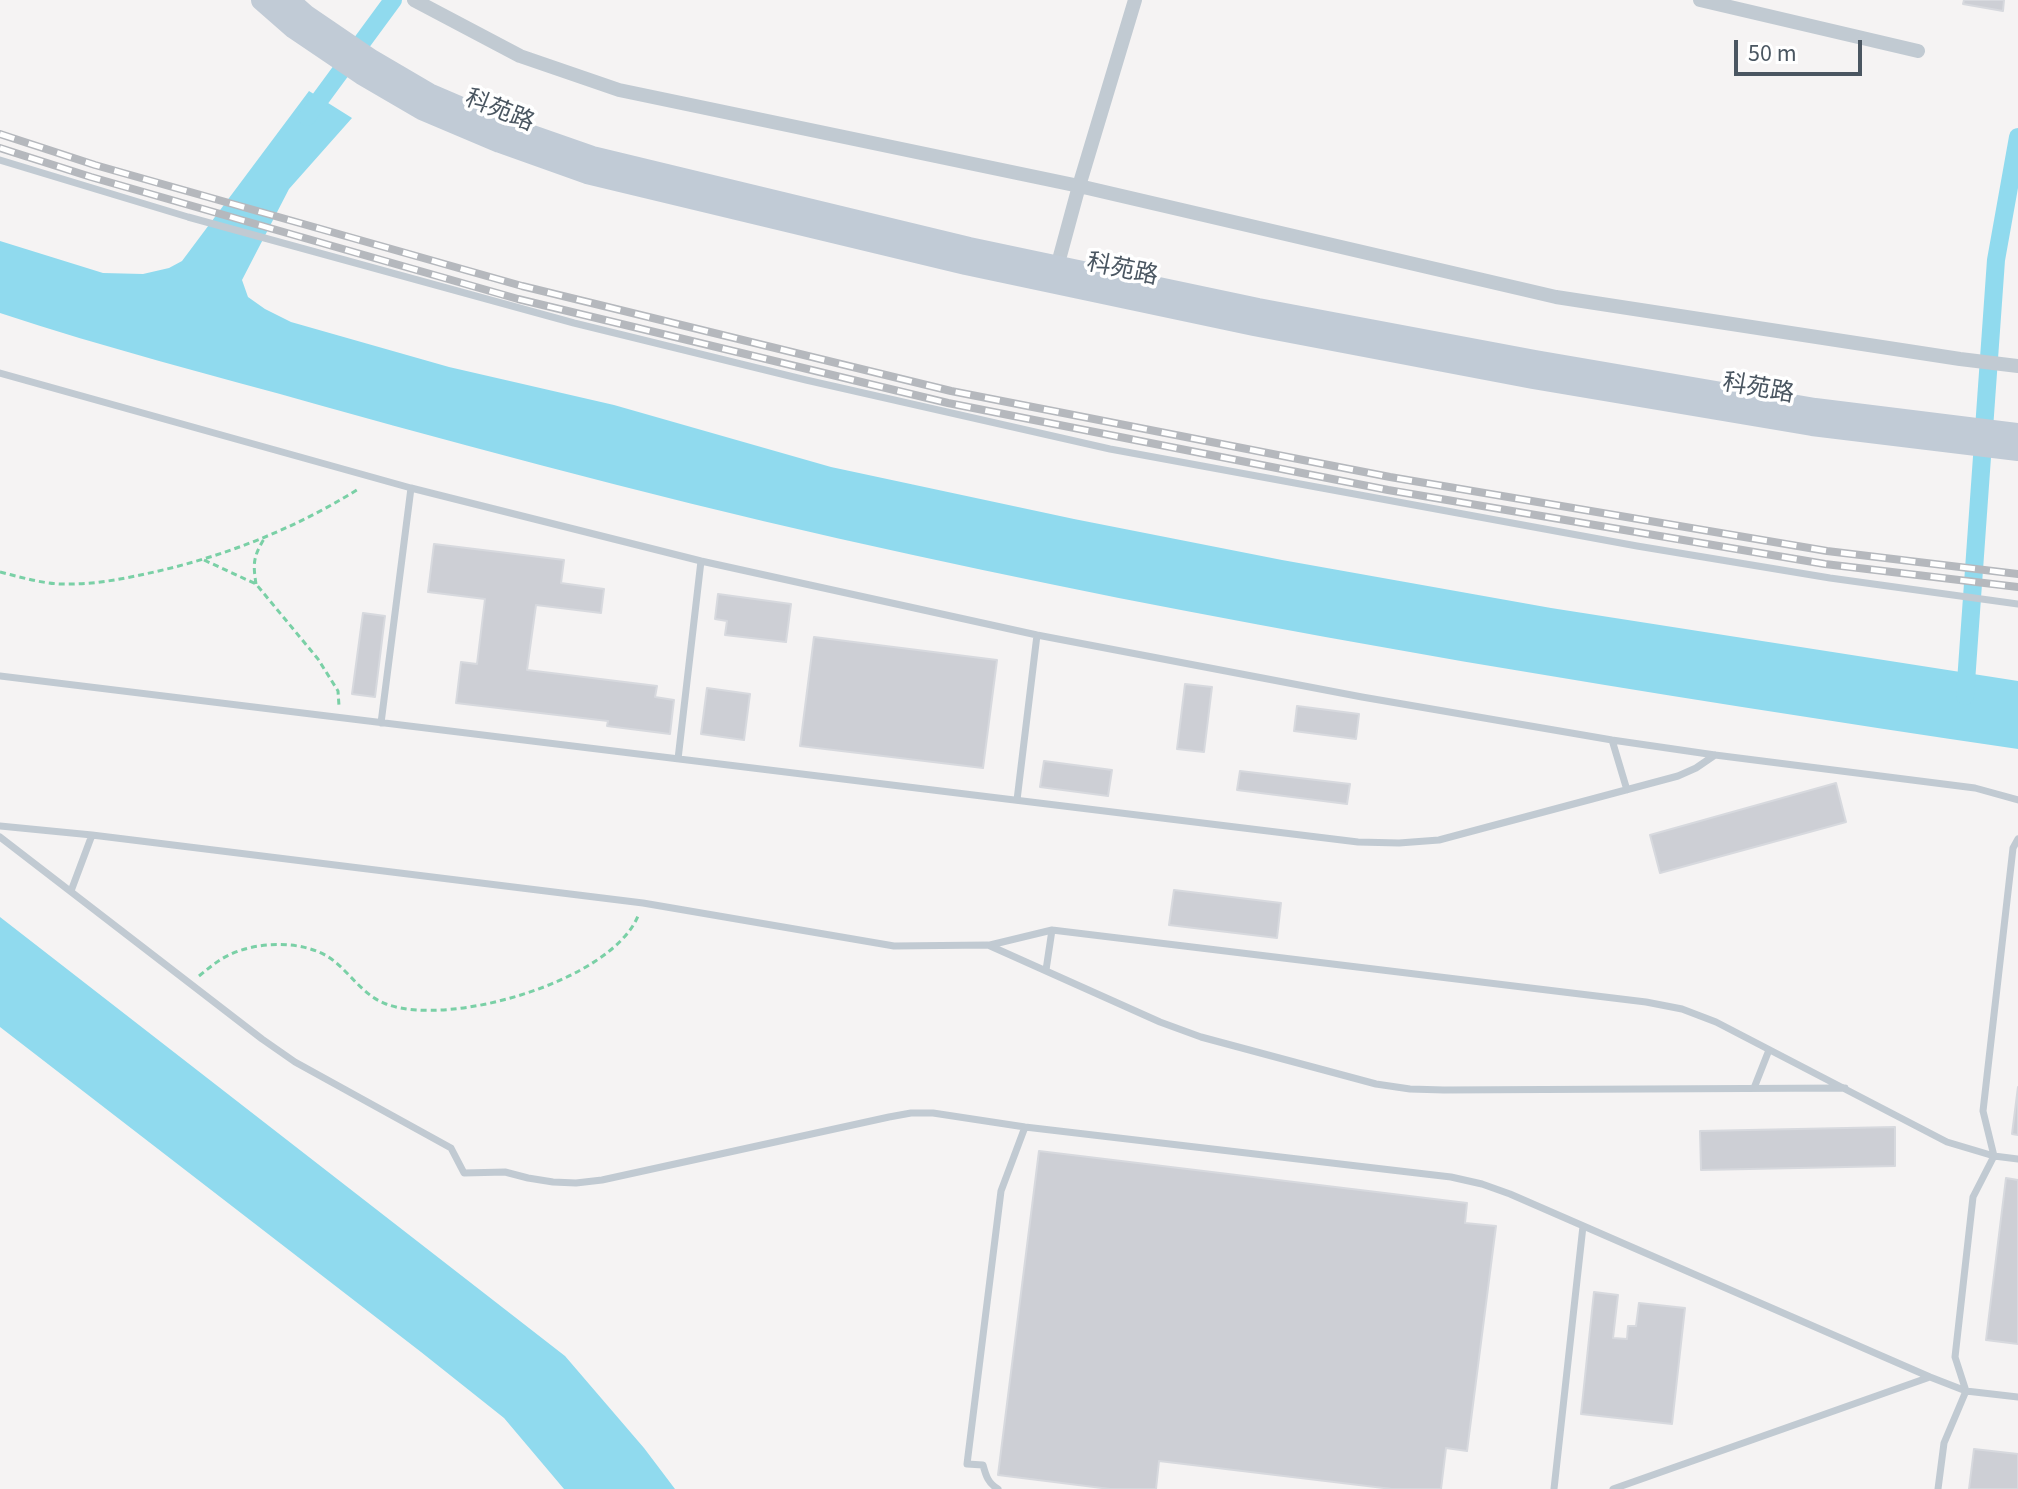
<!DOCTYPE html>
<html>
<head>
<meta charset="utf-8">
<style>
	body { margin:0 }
	#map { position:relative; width:2018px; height:1489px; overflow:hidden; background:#f5f3f3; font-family:"Source Sans 3",sans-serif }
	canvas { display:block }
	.scale { position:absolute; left:1734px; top:40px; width:128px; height:36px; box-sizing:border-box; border:4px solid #4a5661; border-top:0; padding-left:10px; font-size:24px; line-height:28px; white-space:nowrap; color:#4a5661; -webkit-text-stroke:6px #fff; paint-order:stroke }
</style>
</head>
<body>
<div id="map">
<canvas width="2018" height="1489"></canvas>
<div class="scale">50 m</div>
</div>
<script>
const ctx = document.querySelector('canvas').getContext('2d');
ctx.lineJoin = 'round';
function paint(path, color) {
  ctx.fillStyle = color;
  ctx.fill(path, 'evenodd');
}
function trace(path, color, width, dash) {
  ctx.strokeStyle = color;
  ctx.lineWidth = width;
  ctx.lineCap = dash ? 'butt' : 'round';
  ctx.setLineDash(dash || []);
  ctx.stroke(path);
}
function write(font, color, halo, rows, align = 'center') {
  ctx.font = font + ' "Source Sans 3","Noto Sans SC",sans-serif';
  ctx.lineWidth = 7;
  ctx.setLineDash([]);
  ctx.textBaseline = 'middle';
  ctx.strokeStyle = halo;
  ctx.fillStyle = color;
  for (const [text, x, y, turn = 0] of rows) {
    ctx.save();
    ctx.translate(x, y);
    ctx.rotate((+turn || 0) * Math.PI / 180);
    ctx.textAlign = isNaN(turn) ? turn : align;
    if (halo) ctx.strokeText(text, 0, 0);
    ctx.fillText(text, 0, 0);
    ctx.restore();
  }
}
paint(new Path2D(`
	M 309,91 L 352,118 L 289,189 L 242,280 L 248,297 L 265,309 L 291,322 L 449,367 L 614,405 L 831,467 L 1074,519 L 1282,560 L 1551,608 L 2018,681 L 2018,749 C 1648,694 1278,635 913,555 C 714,512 516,460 319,405 C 213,375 105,348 0,313 L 0,241 L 103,273 L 143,274 L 169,268 L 182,261 Z
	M 0,917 L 565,1356 L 644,1448 L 675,1489 L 564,1489 L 504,1418 L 421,1352 L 0,1027 Z`), '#90daee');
trace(new Path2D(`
	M 307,117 L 393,0
	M 1965,696 L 1996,260 L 2018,137`), '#90daee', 18);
const building = new Path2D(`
	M 1964,0 L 2004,0 L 2003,11 L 1963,4 Z
	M 434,544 L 564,560 L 561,583 L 604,589 L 601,613 L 536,605 L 527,670 L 657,686 L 655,697 L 674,700 L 670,734 L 607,726 L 608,721 L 456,703 L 461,662 L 477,664 L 485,599 L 428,592 Z
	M 718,594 L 791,604 L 786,642 L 725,635 L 727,621 L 715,619 Z
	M 363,613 L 385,616 L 375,697 L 352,694 Z
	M 814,637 L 997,660 L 983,768 L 800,746 Z
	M 1185,684 L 1212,687 L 1204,752 L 1177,749 Z
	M 707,688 L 750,694 L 744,740 L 701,734 Z
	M 1297,706 L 1359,714 L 1356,739 L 1294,731 Z
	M 1044,761 L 1112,770 L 1108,796 L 1040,787 Z
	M 1240,771 L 1350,784 L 1347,804 L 1237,790 Z
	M 1836,783 L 1846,822 L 1660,873 L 1650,835 Z
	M 1174,890 L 1281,903 L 1277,938 L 1169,925 Z
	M 2018,1087 L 2018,1135 L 2012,1134 Z
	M 1895,1127 L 1895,1166 L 1701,1170 L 1700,1131 Z
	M 1039,1151 L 1467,1203 L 1465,1223 L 1496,1226 L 1467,1451 L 1446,1448 L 1441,1489 L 1392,1489 L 1159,1461 L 1156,1489 L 1110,1489 L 998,1475 Z
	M 2006,1178 L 2018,1180 L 2018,1344 L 1986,1340 Z
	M 1594,1292 L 1618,1295 L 1613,1338 L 1627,1339 L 1628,1326 L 1636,1326 L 1639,1303 L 1685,1308 L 1672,1424 L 1581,1414 Z
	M 1974,1449 L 2018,1454 L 2018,1489 L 1969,1489 Z`);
paint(building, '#cdcfd5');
trace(building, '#d7d9de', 2);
trace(new Path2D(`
	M 204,560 L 256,584 L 318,659 L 338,691 L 339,706
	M 0,572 C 20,577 40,583 60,584 C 89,585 118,580 145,574 C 221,558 295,529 360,488
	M 256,584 C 253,564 253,557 264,539
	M 199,976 C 209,968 218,960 229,955 C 258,941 303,940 330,958 C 350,972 362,995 386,1004 C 450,1028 611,981 638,916`), '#7ad0a6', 3, [6, 4]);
trace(new Path2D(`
	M 0,160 L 188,217 L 574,323 L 806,380 L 1110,449 L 1637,546 L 1830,578 L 2018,604
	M 0,373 L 411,488 L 701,561 L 1037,635 L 1362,697 L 1612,740 L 1715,755 L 1975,788 L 2018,800
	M 0,676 L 1358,842 L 1399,843 L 1439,840 L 1678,776 L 1696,768 L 1715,755
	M 381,723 L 411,488
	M 1612,740 L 1627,790
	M 678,759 L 701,561
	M 1017,800 L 1037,635
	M 0,826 L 92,835 L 643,903 L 894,946 L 988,945 L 1160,1022 L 1201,1037 L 1376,1084 L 1410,1089 L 1444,1090 L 1845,1088
	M 0,837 L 262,1039 L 295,1062 L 451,1148 L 464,1173 L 505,1172 L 528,1178 L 553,1182 L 576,1183 L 602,1180 L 889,1117 L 911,1113 L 933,1113 L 1025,1127 L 1451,1177 L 1482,1184 L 1510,1194 L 1930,1377 L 1966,1391 L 2018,1397
	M 71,891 L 92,835
	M 990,945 L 1052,930 L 1646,1002 L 1682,1009 L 1716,1022 L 1947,1142 L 1994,1156 L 2018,1159
	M 1046,970 L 1052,930
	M 1754,1088 L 1769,1050
	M 998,1489 C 988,1483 986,1476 983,1465 L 967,1464 L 1001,1191 L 1025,1127
	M 1554,1489 L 1583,1226
	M 1613,1489 L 1930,1377
	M 1938,1489 L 1944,1443 L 1966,1391 L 1955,1357 L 1973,1197 L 1994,1156 L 1983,1111 L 2013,848 L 2018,839`), '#c1cad2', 7);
trace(new Path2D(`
	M 414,0 L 520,56 L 619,90 L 1079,186 L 1556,297 L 1960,359 L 2018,366
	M 1700,0 L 1918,51
	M 1057,267 L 1079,186 L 1135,0`), '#c1cad2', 14);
trace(new Path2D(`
	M 262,0 L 294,28 L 362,74 L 422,109 L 500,142 L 587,173 L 966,264 L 1254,325 L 1533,378 L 1812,425 L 2018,450
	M 288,0 L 305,15 L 371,60 L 429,94 L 506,127 L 592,157 L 969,248 L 1258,309 L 1535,361 L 1815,409 L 2018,434`), '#c1cbd6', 22);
const rail = new Path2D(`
	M 0,134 L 95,165 L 522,286 L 951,391 L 1390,477 L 1827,551 L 2018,574
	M 0,148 L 91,177 L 518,299 L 948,403 L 1388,490 L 1825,564 L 2018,587`);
trace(rail, '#b5b8bd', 8);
trace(rail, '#fff', 5, [15]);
write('24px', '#4a5661', '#fff', [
	["科苑路",499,112,22],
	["科苑路",1122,271,12],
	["科苑路",1758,390,10]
]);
</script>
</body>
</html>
